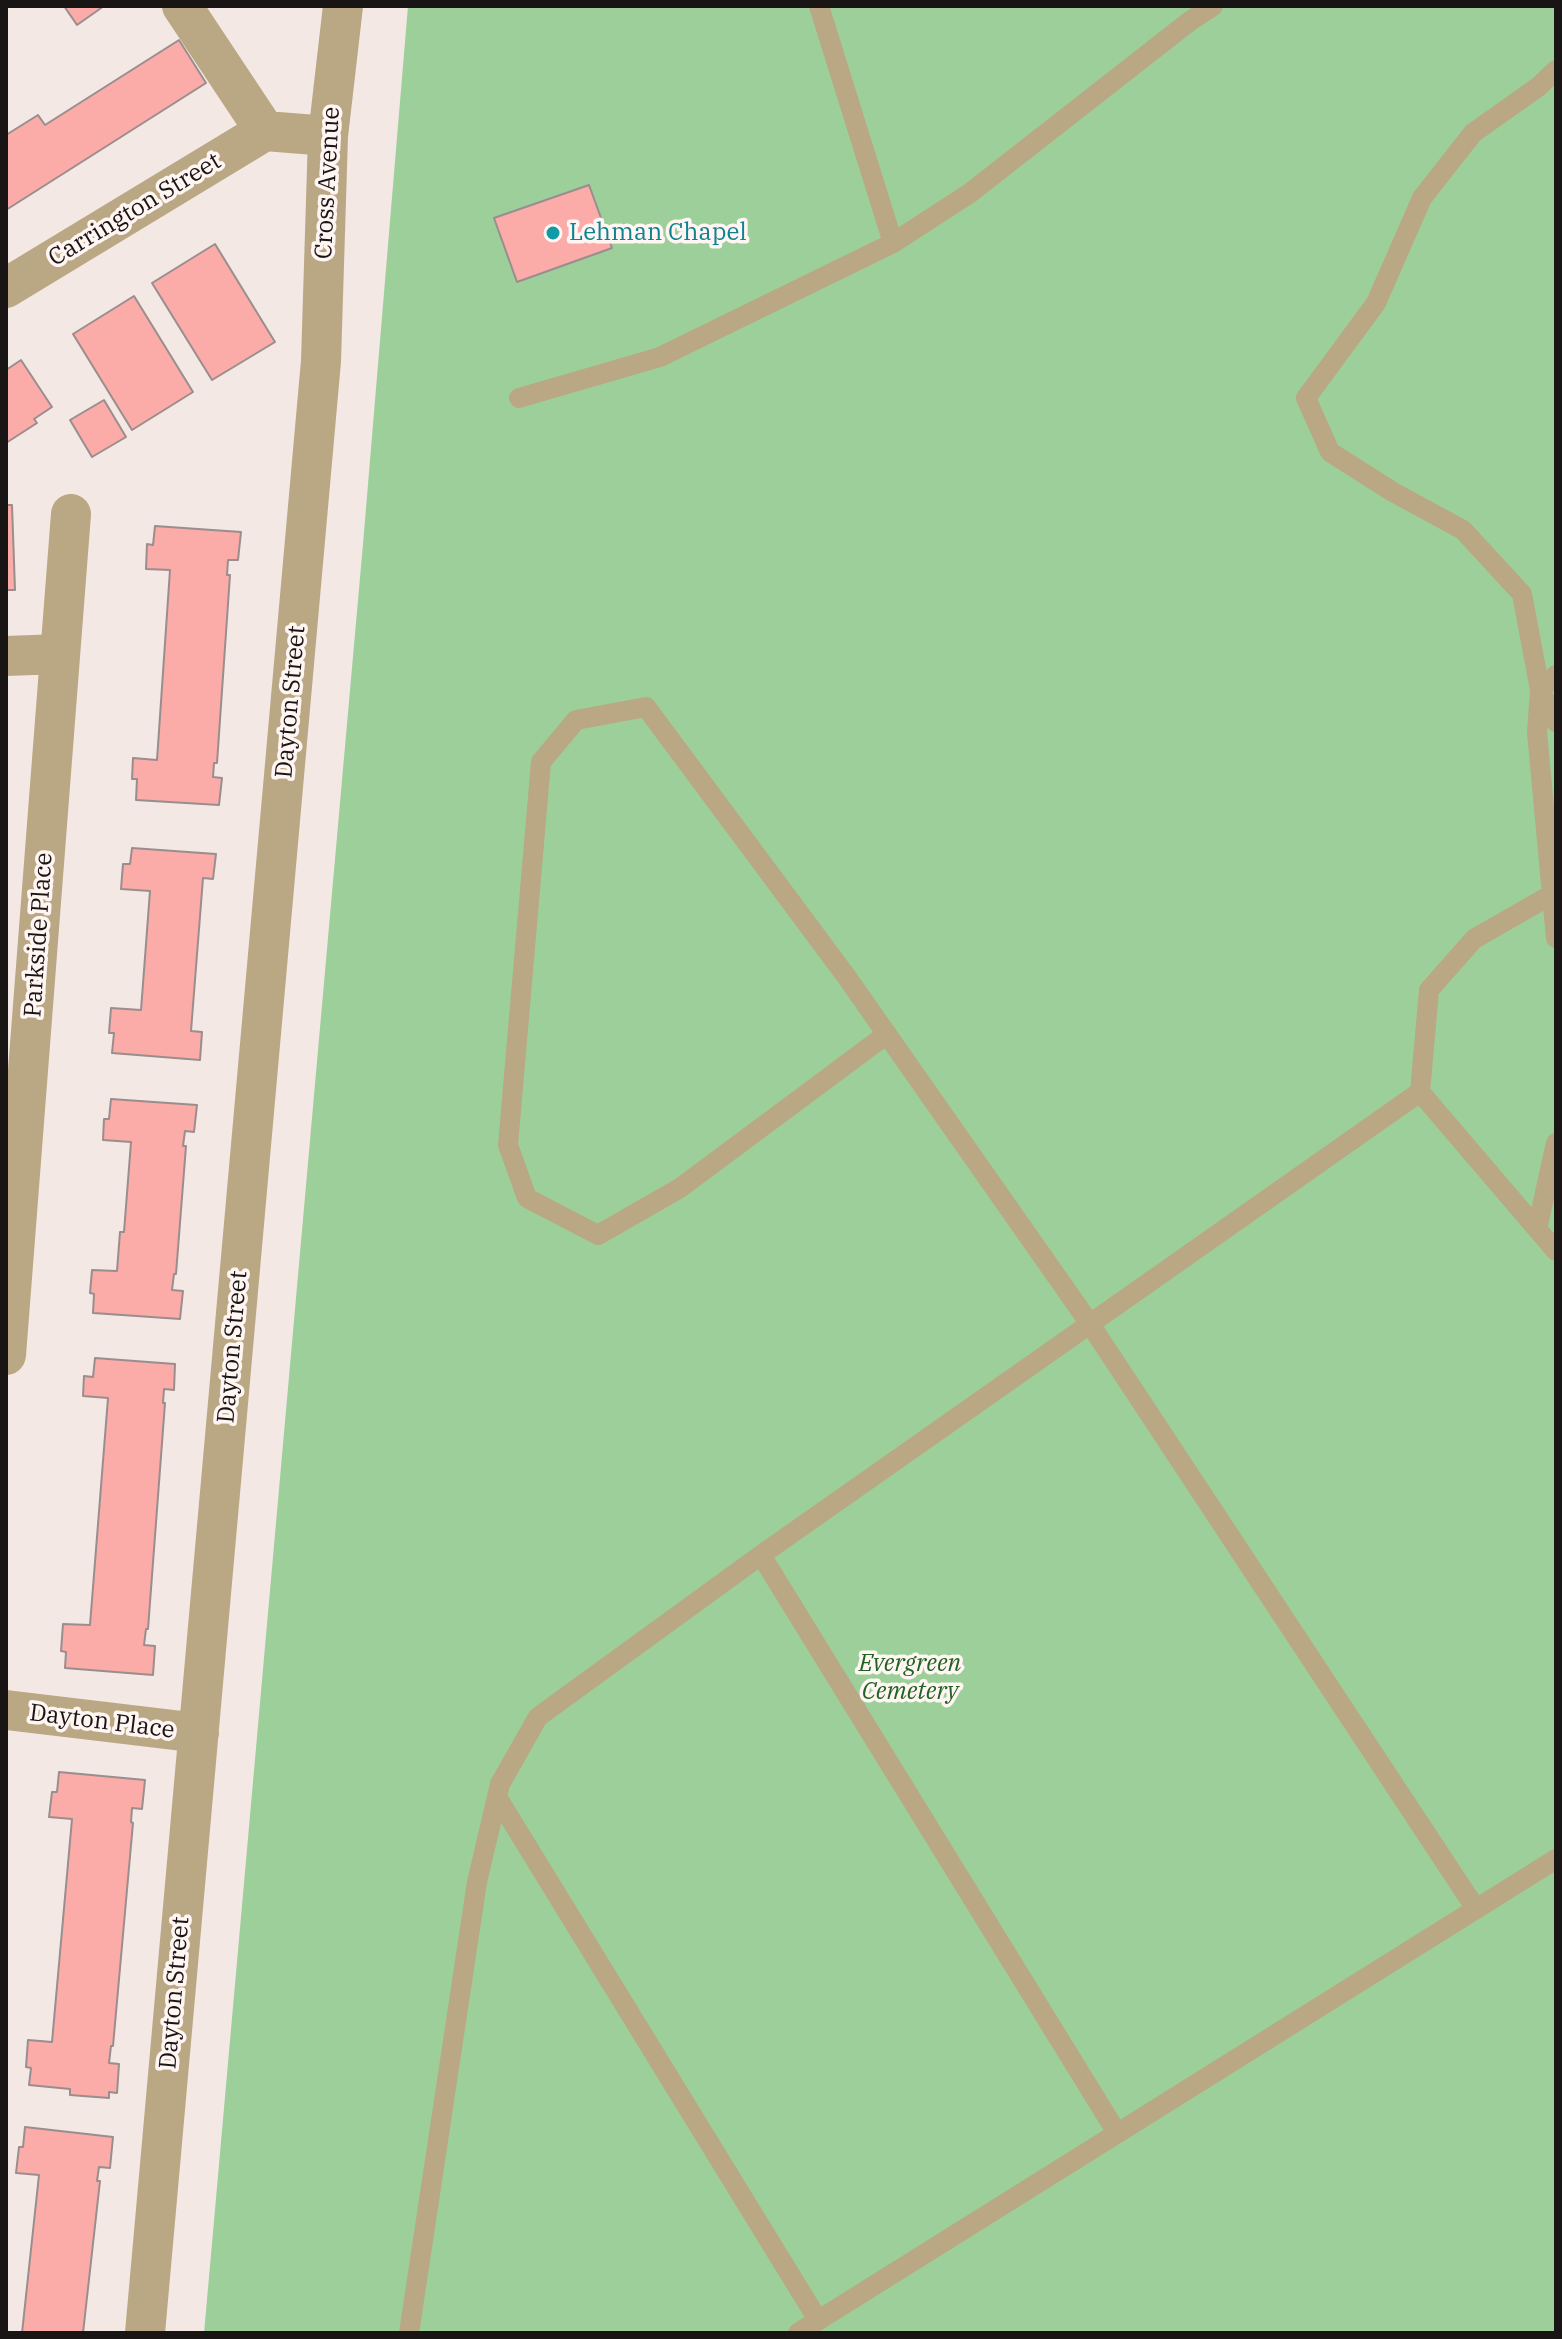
<!DOCTYPE html>
<html>
<head>
<meta charset="utf-8">
<style>
	body { margin:0 }
	#map { position:relative; width:1562px; height:2339px; overflow:hidden; background:#f3e8e4; font-family:"IBM Plex Serif",serif }
	canvas { display:block }
	.frame { position:absolute; inset:0; border:8px solid #191514; pointer-events:none }
</style>
</head>
<body>
<div id="map">
<canvas width="1562" height="2339"></canvas>
<div class="frame"></div>
</div>
<script>
const ctx = document.querySelector('canvas').getContext('2d');
ctx.lineJoin = 'round';
function paint(path, color) {
  ctx.fillStyle = color;
  ctx.fill(path, 'evenodd');
}
function trace(path, color, width, dash) {
  ctx.strokeStyle = color;
  ctx.lineWidth = width;
  ctx.lineCap = dash ? 'butt' : 'round';
  ctx.setLineDash(dash || []);
  ctx.stroke(path);
}
function write(font, color, halo, rows, align = 'center') {
  ctx.font = font + ' "IBM Plex Serif",serif';
  ctx.lineWidth = 7;
  ctx.setLineDash([]);
  ctx.textBaseline = 'middle';
  ctx.strokeStyle = halo;
  ctx.fillStyle = color;
  for (const [text, x, y, turn = 0] of rows) {
    ctx.save();
    ctx.translate(x, y);
    ctx.rotate((+turn || 0) * Math.PI / 180);
    ctx.textAlign = isNaN(turn) ? turn : align;
    if (halo) ctx.strokeText(text, 0, 0);
    ctx.fillText(text, 0, 0);
    ctx.restore();
  }
}
paint(new Path2D(`
	M 408,6 L 1556,6 L 1556,2333 L 204,2333 L 363,544 Z`), '#9dcf9a');
const building = new Path2D(`
	M 64,6 L 104,6 L 77,25 Z
	M 179,40 L 206,83 L 6,210 L 6,135 L 38,115 L 45,125 Z
	M 589,185 L 612,248 L 517,282 L 494,218 Z
	M 215,244 L 275,342 L 212,380 L 152,283 Z
	M 134,296 L 193,392 L 132,430 L 73,334 Z
	M 21,360 L 52,407 L 34,419 L 37,423 L 6,443 L 6,370 Z
	M 104,400 L 126,437 L 92,457 L 70,420 Z
	M 6,505 L 12,505 L 15,590 L 6,590 Z
	M 155,526 L 241,532 L 238,560 L 228,560 L 227,575 L 230,575 L 217,763 L 214,763 L 213,777 L 222,778 L 219,805 L 136,800 L 137,779 L 132,779 L 133,758 L 157,760 L 170,570 L 146,569 L 147,544 L 153,545 Z
	M 132,848 L 216,854 L 213,879 L 203,878 L 191,1031 L 202,1032 L 200,1060 L 112,1053 L 114,1033 L 109,1033 L 111,1008 L 141,1010 L 150,891 L 121,889 L 123,864 L 130,864 Z
	M 111,1099 L 197,1105 L 194,1132 L 185,1131 L 183,1146 L 186,1146 L 176,1274 L 174,1274 L 172,1290 L 183,1291 L 180,1319 L 93,1313 L 94,1294 L 90,1293 L 92,1270 L 117,1271 L 120,1232 L 124,1232 L 131,1142 L 103,1140 L 104,1119 L 109,1119 Z
	M 95,1358 L 175,1364 L 174,1390 L 164,1389 L 163,1403 L 165,1403 L 148,1629 L 146,1629 L 144,1645 L 155,1646 L 153,1675 L 65,1668 L 66,1652 L 61,1651 L 63,1624 L 90,1625 L 108,1398 L 83,1396 L 84,1376 L 93,1377 Z
	M 59,1772 L 145,1780 L 142,1809 L 132,1808 L 131,1822 L 133,1823 L 113,2046 L 111,2046 L 109,2063 L 119,2064 L 117,2093 L 109,2092 L 109,2098 L 70,2095 L 70,2089 L 29,2085 L 31,2068 L 26,2067 L 28,2040 L 52,2042 L 72,1819 L 49,1817 L 52,1792 L 57,1792 Z
	M 25,2127 L 113,2137 L 110,2168 L 99,2167 L 97,2181 L 100,2181 L 83,2333 L 22,2333 L 39,2175 L 16,2173 L 19,2147 L 23,2147 Z`);
paint(building, '#fbaba8');
trace(building, '#998e8d', 2);
trace(new Path2D(`
	M 819,6 L 893,243
	M 1556,70 L 1538,87 L 1473,133 L 1422,198 L 1376,303 L 1306,398 L 1330,452 L 1393,492 L 1463,530 L 1522,594 L 1540,690 L 1537,732 L 1556,938
	M 519,398 L 660,357 L 893,243 L 970,193 L 1190,21 L 1213,6
	M 1556,675 L 1540,690 L 1556,722
	M 887,1034 L 680,1188 L 598,1235 L 527,1198 L 508,1145 L 541,762 L 576,720 L 646,707 L 846,976 L 1090,1324 L 1476,1909
	M 1420,1092 L 1429,990 L 1474,939 L 1556,892
	M 1537,1229 L 1556,1143
	M 761,1555 L 1117,2133
	M 497,1797 L 818,2320
	M 409,2333 L 477,1882 L 500,1784 L 538,1717 L 761,1555 L 1420,1092 L 1556,1251
	M 798,2333 L 1556,1859`), '#baa783', 20);
trace(new Path2D(`
	M 182,6 L 265,131 L 328,136
	M 6,288 L 265,131
	M 6,656 L 60,654
	M 6,1355 L 71,514
	M 6,1710 L 199,1733
	M 145,2333 L 321,361 L 328,136 L 343,6`), '#baa783', 40);
for (const [x, y, r, color] of [
	[553,233,8,"#0f9aa8"]
]) {
  const dot = new Path2D();
  dot.arc(x, y, r, 0, 2 * Math.PI);
  ctx.fillStyle = color;
  ctx.fill(dot);
  trace(dot, '#fff5f2', 3);
}
write('24px', '#191514', '#fff5f2', [
	["Cross Avenue",328,183,-87],
	["Carrington Street",135,210,-31],
	["Dayton Street",291,702,-85],
	["Parkside Place",39,935,-86],
	["Dayton Street",233,1347,-85],
	["Dayton Place",102,1722,7],
	["Dayton Street",175,1993,-85]
]);
write('24px', '#0d838f', '#fff5f2', [
	["Lehman Chapel",569,233]
], 'left');
write('italic 24px', '#206221', '#fff5f2', [
	["Evergreen",910,1664],
	["Cemetery",910,1692]
]);
</script>
</body>
</html>
